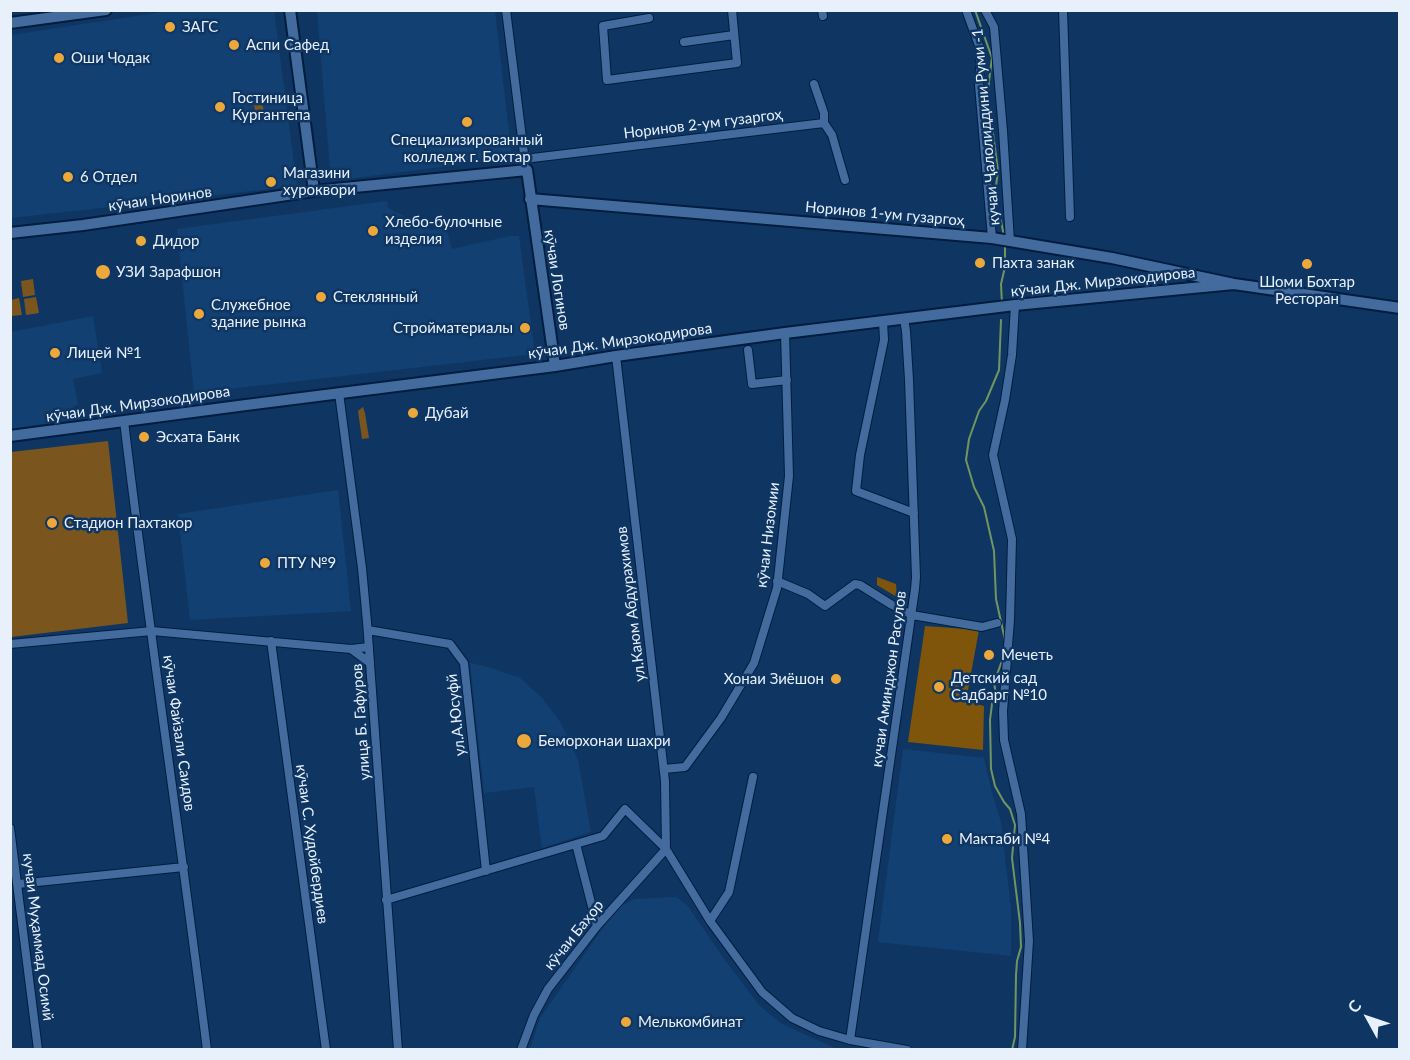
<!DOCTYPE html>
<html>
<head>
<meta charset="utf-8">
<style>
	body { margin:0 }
	#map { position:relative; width:1410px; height:1060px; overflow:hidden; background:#0f3663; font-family:Lato,sans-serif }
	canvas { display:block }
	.frame { position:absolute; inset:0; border:12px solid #e7f0fb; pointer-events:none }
	.north { position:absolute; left:1338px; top:988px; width:60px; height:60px; -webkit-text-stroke:4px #0f3663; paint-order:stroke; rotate:310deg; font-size:16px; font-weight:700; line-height:24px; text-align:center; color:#e7f0fb }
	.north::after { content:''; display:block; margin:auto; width:21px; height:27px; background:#e7f0fb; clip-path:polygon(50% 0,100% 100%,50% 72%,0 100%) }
</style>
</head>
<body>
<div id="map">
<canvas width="1410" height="1060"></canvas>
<div class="frame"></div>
<div class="north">С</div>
</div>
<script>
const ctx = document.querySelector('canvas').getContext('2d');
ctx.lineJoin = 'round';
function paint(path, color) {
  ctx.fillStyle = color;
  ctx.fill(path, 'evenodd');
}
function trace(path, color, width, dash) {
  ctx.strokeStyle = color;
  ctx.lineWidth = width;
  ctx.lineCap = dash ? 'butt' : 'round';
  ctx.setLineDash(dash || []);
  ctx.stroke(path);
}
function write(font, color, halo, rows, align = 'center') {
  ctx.font = font + ' Lato,sans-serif';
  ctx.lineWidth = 5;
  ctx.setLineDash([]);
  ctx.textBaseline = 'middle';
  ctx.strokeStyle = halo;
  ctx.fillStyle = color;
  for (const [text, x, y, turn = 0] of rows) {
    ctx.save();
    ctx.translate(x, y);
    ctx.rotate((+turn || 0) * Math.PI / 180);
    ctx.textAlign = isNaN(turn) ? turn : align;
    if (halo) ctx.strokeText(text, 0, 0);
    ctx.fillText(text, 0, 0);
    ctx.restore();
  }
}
paint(new Path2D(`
	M 169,11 L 274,11 L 297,186 L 11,218 L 11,35 Z
	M 317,11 L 495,11 L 512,158 L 331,181 Z
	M 387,201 L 388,208 L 431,230 L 446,228 L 452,249 L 510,236 L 519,236 L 535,354 L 194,393 L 177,229 Z
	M 93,316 L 102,373 L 73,379 L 78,405 L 73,406 L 75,419 L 11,429 L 11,332 Z
	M 338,490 L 351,611 L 190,620 L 178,514 Z
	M 470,663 L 488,667 L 520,678 L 542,698 L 561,723 L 578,760 L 591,832 L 542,848 L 534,787 L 484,793 Z
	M 903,749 L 984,758 L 993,796 L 1001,822 L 1011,909 L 1011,956 L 878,942 Z
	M 676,897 L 687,905 L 725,960 L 759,1005 L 782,1024 L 837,1049 L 530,1049 L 540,1018 L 605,925 L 621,906 L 634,899 Z`), '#124072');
paint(new Path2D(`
	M 261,94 L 265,119 L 256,120 L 253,95 Z
	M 33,279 L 35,295 L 23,297 L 21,281 Z
	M 36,297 L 39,313 L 26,315 L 24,299 Z
	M 19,298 L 22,315 L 11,316 L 11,300 Z
	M 363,407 L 365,413 L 369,438 L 362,439 L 358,411 Z
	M 108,441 L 128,623 L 11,637 L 11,452 Z`), '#7a561e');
paint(new Path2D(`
	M 877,577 L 896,584 L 897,597 L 877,585 Z
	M 925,626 L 979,630 L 966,701 L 984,706 L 983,750 L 908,742 Z`), '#7e550b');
trace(new Path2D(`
	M 975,10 L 992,58 L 989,81 L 988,96 L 998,171 L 994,201 L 995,209 L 1001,221 L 1004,236
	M 1002,304 L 1001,284 L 1005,267 L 1005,244
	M 1001,320 L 999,370 L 986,401 L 979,411 L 969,439 L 966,460 L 974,487 L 984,507 L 994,551 L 996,599 L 1005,640
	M 1004,655 L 994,683 L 996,694 L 992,704 L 990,720 L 991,769 L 995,786 L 1004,802 L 1010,809 L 1015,825 L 1012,858 L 1020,923 L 1021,947 L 1017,961 L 1016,975 L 1015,1037 L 1012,1050
	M 1399,1050 L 1400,1049`), '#729560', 2);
const street = new Path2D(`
	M 506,10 L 525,162
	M 822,10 L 823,16
	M 966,10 L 981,51 L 979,85 L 992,238
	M 985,10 L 994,27 L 1003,131 L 1010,241
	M 1063,10 L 1070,217
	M 649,18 L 603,26 L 607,80 L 737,63 L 732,10
	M 684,42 L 734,35
	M 814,84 L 824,113 L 824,123
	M 524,159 L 824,123 L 832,135 L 845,180
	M 1015,305 L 1012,355 L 1005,400 L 993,455 L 1012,539 L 1010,620 L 1003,711 L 1004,740 L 1021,814 L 1029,941 L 1022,1050
	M 883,321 L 884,340 L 860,455 L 856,491 L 914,513
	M 748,350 L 752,384 L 787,380
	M 339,393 L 362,568 L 367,622 L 398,1050
	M 124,421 C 149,631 181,840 207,1050
	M 777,581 L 808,594 L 825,606 L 855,584 L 860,585 L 892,605 L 912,615 L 982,627 L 997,623
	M 368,630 L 450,644 L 464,663 L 486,871
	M 271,641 L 326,1050
	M 10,644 L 152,631 L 351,649 L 369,647
	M 351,649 L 370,663
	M 664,769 L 685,767 L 721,718 L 754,663 L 777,588 L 789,476 L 785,333
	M 10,828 L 38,1050
	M 576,844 L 597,926
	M 18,884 L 184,867
	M 386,900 L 603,836 L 625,809 L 666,849 L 710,921 L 762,992 L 792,1018 L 819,1031 L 850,1040 L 907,1050
	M 710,921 L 729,892 L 753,777
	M 850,1040 L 915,589 L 916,577 L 909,380 L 906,331 L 904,319
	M 521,1050 L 534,1015 L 548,989 L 597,926 L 666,849 L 665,781 L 616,356`);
const secondary = new Path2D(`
	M 290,10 L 314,191
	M 10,23 L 106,10
	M 530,199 L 992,238 L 1112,258 L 1234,284 L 1400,308
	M 10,233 L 83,225 L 314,191 L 527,170 L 555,366
	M 10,436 L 246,405 L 555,366 L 616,356 L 785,333 L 1015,305 L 1234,284`);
trace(street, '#011d3f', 10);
trace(secondary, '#011d3f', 14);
trace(street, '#436b9d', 8);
trace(secondary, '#436b9d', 10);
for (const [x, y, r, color] of [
	[170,27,6,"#eda83b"],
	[234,45,6,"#eda83b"],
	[59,58,6,"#eda83b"],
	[220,107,6,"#eda83b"],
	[467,122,6,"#eda83b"],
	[68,177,6,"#eda83b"],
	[271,182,6,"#eda83b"],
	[373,231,6,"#eda83b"],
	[141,241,6,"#eda83b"],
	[980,263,6,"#eda83b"],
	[1307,264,6,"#eda83b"],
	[103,272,8,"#eda83b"],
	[321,297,6,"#eda83b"],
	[199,314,6,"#eda83b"],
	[525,328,6,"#eda83b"],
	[55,353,6,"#eda83b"],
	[413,413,6,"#eda83b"],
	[144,437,6,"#eda83b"],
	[52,523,6,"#eda83b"],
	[265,563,6,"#eda83b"],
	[989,655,6,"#eda83b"],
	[836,679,6,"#eda83b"],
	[939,687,6,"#eda83b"],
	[524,741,8,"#eda83b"],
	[947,839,6,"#eda83b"],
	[626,1022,6,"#eda83b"]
]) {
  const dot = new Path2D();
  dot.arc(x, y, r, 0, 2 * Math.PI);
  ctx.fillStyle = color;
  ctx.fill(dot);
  trace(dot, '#0f3663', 2);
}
write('15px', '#e7f0fb', '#0f3663', [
	["ЗАГС",182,27],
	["Аспи Сафед",246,45],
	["Оши Чодак",71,58],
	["Гостиница",232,98],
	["Кургантепа",232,115],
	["Специализированный",467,140,"center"],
	["колледж г. Бохтар",467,157,"center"],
	["Магазини",283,173],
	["хуроквори",283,190],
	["6 Отдел",80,177],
	["Хлебо-булочные",385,222],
	["изделия",385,239],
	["Дидор",153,241],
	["Пахта занак",992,263],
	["УЗИ Зарафшон",116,272],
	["Шоми Бохтар",1307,282,"center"],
	["Ресторан",1307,299,"center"],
	["Стеклянный",333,297],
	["Служебное",211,305],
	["здание рынка",211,322],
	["Стройматериалы",513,328,"right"],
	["Лицей №1",67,353],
	["Дубай",425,413],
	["Эсхата Банк",156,437],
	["Стадион Пахтакор",64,523],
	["ПТУ №9",277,563],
	["Мечеть",1001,655],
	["Детский сад",951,678],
	["Садбарг №10",951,695],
	["Хонаи Зиёшон",824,679,"right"],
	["Беморхонаи шахри",538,741],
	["Мактаби №4",959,839],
	["Мелькомбинат",638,1022]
], 'left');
write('15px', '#e7f0fb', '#0f3663', [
	["Норинов 2-ум гузаргоҳ",703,124,-7],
	["кучаи Ҷалолиддини Руми -1",986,127,-95],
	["кӯчаи Норинов",160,199,-8],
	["Норинов 1-ум гузаргоҳ",885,214,5],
	["кӯчаи Логинов",557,280,81],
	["кӯчаи Дж. Мирзокодирова",1103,282,-6],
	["кӯчаи Дж. Мирзокодирова",620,341,-8],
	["кӯчаи Дж. Мирзокодирова",138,404,-8],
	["кӯчаи Низомии",768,535,-83],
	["ул.Каюм Абдурахимов",631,604,-97],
	["кучаи Аминджон Расулов",889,679,-82],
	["ул.А.Юсуфй",456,715,-96],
	["улица Б. Гафуров",361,722,-94],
	["кӯчаи Файзали Саидов",179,733,82],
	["кӯчаи С. Худойбердиев",312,844,82],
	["кӯчаи Баҳор",574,935,-51],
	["кучаи Муҳаммад Осимй",38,937,83]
]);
</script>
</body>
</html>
